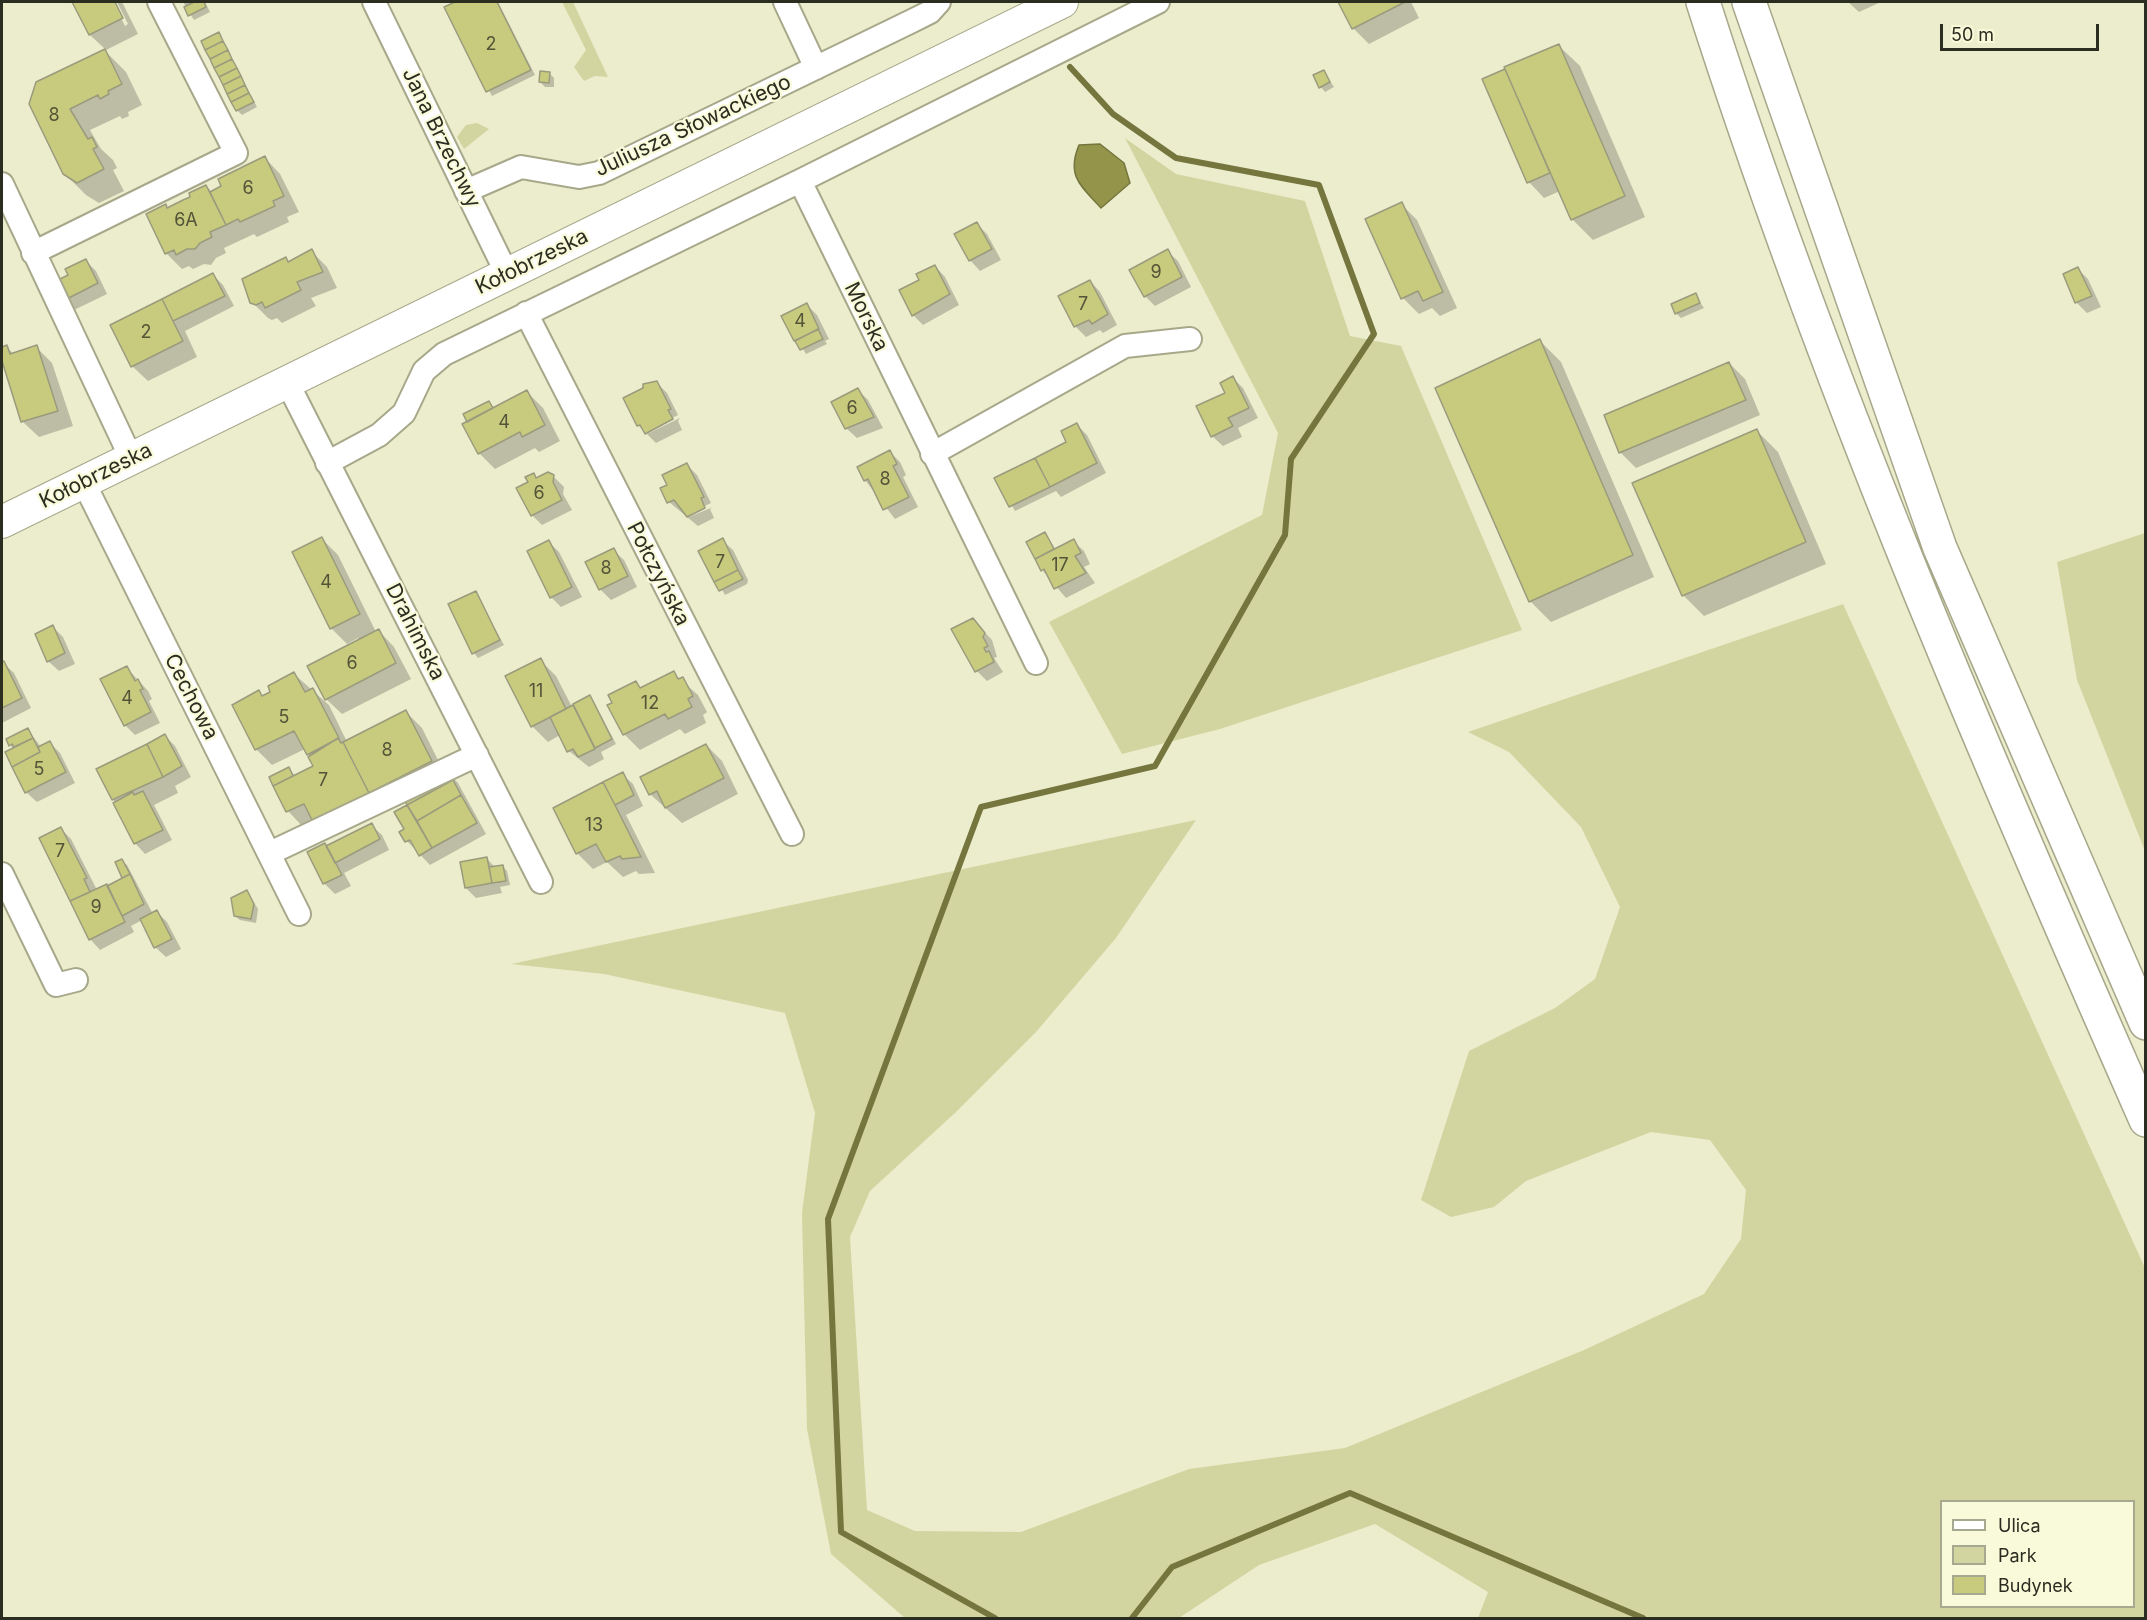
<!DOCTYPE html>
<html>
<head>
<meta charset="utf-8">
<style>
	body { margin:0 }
	#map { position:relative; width:2147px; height:1620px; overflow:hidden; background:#ebedcd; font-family:Inter,sans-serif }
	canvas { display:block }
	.frame { position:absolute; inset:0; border:3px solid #2c2d21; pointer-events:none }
	.legend { position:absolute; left:1940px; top:1500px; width:195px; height:108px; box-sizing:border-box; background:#f9fada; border:2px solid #a7a890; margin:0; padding:8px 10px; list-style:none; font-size:18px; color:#2c2d21 }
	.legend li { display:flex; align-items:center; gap:12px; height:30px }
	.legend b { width:30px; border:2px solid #a7a890 }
	.scale { position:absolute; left:1940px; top:24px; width:159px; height:27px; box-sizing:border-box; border:3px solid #2c2d21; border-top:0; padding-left:8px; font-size:18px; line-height:21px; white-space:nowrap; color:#2c2d21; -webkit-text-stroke:4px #f9fada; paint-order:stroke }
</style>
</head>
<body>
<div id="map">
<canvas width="2147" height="1620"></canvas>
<div class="frame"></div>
<ul class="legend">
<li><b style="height:8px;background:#fff"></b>Ulica</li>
<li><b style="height:16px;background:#d3d5a1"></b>Park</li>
<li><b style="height:16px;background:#c8ca7e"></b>Budynek</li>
</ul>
<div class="scale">50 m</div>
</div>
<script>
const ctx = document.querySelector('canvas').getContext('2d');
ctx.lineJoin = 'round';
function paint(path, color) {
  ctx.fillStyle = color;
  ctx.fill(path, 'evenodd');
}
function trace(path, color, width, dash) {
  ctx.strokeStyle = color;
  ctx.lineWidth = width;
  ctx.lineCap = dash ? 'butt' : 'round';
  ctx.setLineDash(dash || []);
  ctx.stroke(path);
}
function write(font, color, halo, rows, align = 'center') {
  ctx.font = font + ' Inter,sans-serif';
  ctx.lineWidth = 4.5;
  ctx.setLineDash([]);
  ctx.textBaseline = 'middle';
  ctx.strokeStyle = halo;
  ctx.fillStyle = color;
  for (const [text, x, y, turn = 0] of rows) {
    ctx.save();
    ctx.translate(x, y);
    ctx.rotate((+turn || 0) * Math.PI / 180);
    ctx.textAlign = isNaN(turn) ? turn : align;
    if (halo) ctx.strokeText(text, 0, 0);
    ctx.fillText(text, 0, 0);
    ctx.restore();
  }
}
paint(new Path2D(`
	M 562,2 L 573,2 L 608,77 L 595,76 L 584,81 L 574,67 L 586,50 Z
	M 477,123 L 489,129 L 464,149 L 457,137 L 466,125 Z
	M 1125,138 L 1176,174 L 1305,201 L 1350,336 L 1401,346 L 1522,630 L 1220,729 L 1122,754 L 1049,622 L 1262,515 L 1278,433 Z
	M 2145,533 L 2146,533 L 2145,851 L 2077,680 L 2057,562 Z
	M 1843,604 L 2145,1268 L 2145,1618 L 1478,1618 L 1488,1592 L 1375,1524 L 1259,1565 L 1179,1618 L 905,1618 L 831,1554 L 807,1429 L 802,1213 L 815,1113 L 785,1013 L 604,974 L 511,964 L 1196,820 L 1116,938 L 1036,1032 L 956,1112 L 870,1191 L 850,1237 L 867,1510 L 915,1531 L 1021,1532 L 1189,1469 L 1345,1448 L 1584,1350 L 1704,1294 L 1741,1239 L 1746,1190 L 1710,1140 L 1651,1132 L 1526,1181 L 1494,1207 L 1451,1217 L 1421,1200 L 1469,1051 L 1555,1008 L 1595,979 L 1620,907 L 1581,827 L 1509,752 L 1468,732 ZM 1942,1502 L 2134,1502 L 2134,1606 L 1942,1606 Z`), '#d3d5a1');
const water = new Path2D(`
	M 1100,144 L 1124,163 L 1130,183 L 1101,208 C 1081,186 1066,176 1079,145 Z`);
paint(water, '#94954a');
trace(water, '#75763e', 1.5);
paint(new Path2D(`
	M 74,2 L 113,2 L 125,26 L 128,24 L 117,2 L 122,2 L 138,34 L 106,50 L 90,35 Z
	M 183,2 L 205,2 L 210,12 L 194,20 Z
	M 458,2 L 498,2 L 535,75 L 492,96 L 446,8 Z
	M 1340,2 L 1411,2 L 1419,18 L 1369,44 L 1353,28 Z
	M 1848,2 L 1881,2 L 1859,12 Z
	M 219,34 L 257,107 L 242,115 L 237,110 Z
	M 1558,45 L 1580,66 L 1645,217 L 1593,240 L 1572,219 L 1560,191 L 1544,198 L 1529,182 L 1509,75 Z
	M 105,51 L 126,72 L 142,105 L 128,112 L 129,116 L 122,119 L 120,116 L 90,130 L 101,149 L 113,160 L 117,168 L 113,170 L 124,191 L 99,203 L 86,195 L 64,173 L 30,104 Z
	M 1324,72 L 1334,87 L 1325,92 L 1321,87 Z
	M 550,74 L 554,78 L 554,87 L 545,87 L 540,82 Z
	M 265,158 L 280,174 L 299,212 L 287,217 L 289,222 L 257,237 L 254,234 L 224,248 L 226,253 L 216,258 L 211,265 L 204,264 L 193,269 L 189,266 L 182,269 L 166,253 L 165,206 L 168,209 L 184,202 L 206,186 L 212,192 Z
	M 1401,204 L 1417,220 L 1457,308 L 1440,316 L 1432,308 L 1419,314 L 1403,298 Z
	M 977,224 L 987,234 L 1001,260 L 980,271 L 970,260 L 957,235 Z
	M 311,251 L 327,267 L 337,288 L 311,298 L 316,306 L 282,323 L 277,318 L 272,320 L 268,318 L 252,302 L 285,259 L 290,263 Z
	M 1167,251 L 1178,261 L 1191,287 L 1155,306 L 1145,296 Z
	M 86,261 L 96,271 L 107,294 L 74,310 L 64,300 L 70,276 Z
	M 935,266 L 945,277 L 959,305 L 923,325 L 913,315 L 921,281 Z
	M 2078,269 L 2088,279 L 2101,307 L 2087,313 L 2076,302 Z
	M 213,275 L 223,285 L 234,306 L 185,331 L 197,357 L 148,381 L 132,366 Z
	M 1090,281 L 1100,292 L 1117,325 L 1103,333 L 1100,330 L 1086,337 L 1075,326 L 1060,296 Z
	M 1695,295 L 1704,308 L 1681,318 L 1676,313 Z
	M 807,305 L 817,315 L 829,339 L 825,341 L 827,344 L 806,354 L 783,316 Z
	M 1540,341 L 1561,362 L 1654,577 L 1551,622 L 1530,601 Z
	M 6,347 L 14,354 L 36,347 L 52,363 L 73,426 L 39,437 L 23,422 L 2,356 L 2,348 Z
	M 1729,363 L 1745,379 L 1760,415 L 1636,468 L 1620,452 Z
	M 1233,378 L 1243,388 L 1258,418 L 1238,428 L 1242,437 L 1223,446 L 1212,436 Z
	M 656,382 L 667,393 L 678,415 L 645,432 L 647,434 L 680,418 L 678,421 L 682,430 L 656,443 L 638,425 Z
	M 858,390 L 868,400 L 883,428 L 857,438 L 846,428 Z
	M 527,392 L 543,408 L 560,441 L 539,452 L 535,448 L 495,469 L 479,453 L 489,403 L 494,409 Z
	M 1077,425 L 1087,435 L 1106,473 L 1061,497 L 1056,491 L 1015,511 L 997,479 L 1068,442 Z
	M 1757,431 L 1778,452 L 1826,564 L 1704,616 L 1683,595 Z
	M 890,452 L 900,462 L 906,475 L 903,477 L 918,507 L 895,519 L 865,480 Z
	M 687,465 L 697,475 L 711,503 L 687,515 L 689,517 L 713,507 L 710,509 L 714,518 L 698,526 L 669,502 L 669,486 Z
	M 534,475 L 538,479 L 553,476 L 564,487 L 563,494 L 572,510 L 542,525 L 532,515 L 530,483 Z
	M 1045,533 L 1056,550 L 1073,541 L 1084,551 L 1090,564 L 1084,567 L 1095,583 L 1066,598 L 1042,570 L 1028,542 Z
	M 322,539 L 338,555 L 376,632 L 379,631 L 394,647 L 411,679 L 342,714 L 326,699 L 359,641 L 358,638 L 347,644 L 331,628 Z
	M 722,540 L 733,550 L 748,580 L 747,584 L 725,595 L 700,551 Z
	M 549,542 L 559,552 L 582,597 L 561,607 L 551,597 Z
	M 613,550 L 624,560 L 637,587 L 611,600 L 600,589 L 587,562 Z
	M 475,593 L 504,645 L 478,658 L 474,653 Z
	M 972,619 L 992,640 L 997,657 L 994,658 L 1003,672 L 987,681 L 977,671 Z
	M 53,627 L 63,637 L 75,664 L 59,671 L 48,661 Z
	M 540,660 L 556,676 L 572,707 L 578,712 L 590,697 L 594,702 L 616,744 L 601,752 L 604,759 L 589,767 L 569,751 L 560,735 L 548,742 L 532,726 Z
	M 3,663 L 14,673 L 31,708 L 2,723 Z
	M 127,668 L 148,691 L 152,699 L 149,701 L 160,723 L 135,735 L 125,725 Z
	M 673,673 L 698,695 L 707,712 L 703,715 L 706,723 L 685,734 L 680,729 L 640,750 L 624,734 L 635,683 L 642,689 Z
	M 294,674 L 329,705 L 347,742 L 406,712 L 422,728 L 445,774 L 448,772 L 458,783 L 486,834 L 430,865 L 407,841 L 406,830 L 396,813 L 409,806 L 405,798 L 303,827 L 288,811 L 275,787 L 289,768 L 295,776 L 315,766 L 311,757 L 305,749 L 272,765 L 256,749 L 234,706 L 259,692 L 264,697 Z
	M 28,730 L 41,747 L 50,743 L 60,753 L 75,783 L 37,802 L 26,792 L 14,749 L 10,745 Z
	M 165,736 L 175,746 L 191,777 L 175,786 L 178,793 L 154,805 L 172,840 L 145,854 L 135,843 L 113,799 Z
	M 706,745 L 722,761 L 738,794 L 682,823 L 650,794 Z
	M 622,774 L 633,784 L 643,806 L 626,815 L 655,873 L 639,874 L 636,871 L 623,877 L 607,862 L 593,869 L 577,853 Z
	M 371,825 L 382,835 L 389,850 L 344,873 L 351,886 L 335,894 L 324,883 L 309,853 Z
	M 61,829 L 71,839 L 97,890 L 124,878 L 117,863 L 122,861 L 127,865 L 153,914 L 157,912 L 167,922 L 181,949 L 166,957 L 155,947 L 142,920 L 131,926 L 134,932 L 100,950 L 90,939 Z
	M 486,858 L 496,868 L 502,866 L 507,871 L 510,885 L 500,887 L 502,893 L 476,898 L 466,888 Z
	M 247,892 L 258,909 L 256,923 L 240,920 L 235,916 Z`), '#0003');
trace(new Path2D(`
	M 995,1618 L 841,1532 L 828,1219 L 981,807 L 1155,766 L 1285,535 L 1291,459 L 1374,334 L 1319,185 L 1176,158 L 1113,114 L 1070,67
	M 1132,1618 L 1172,1567 L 1350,1493 L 1643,1618`), '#75763e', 6);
const building = new Path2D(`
	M 72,2 L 115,2 L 123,18 L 89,35 Z
	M 194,2 L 204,2 L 206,7 L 188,16 L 184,7 Z
	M 455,2 L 497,2 L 531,70 L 486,92 L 444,7 Z
	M 1338,2 L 1405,2 L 1352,29 Z
	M 219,32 L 223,41 L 205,50 L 201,41 Z
	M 223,41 L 228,50 L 210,59 L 205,50 Z
	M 1559,44 L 1625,196 L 1571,220 L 1504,67 Z
	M 105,49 L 122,84 L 108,91 L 109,94 L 100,99 L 98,95 L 70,109 L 88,139 L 92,137 L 97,147 L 93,149 L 104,169 L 77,183 L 63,174 L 29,104 L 36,82 Z
	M 228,50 L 232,59 L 214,68 L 210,59 Z
	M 232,59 L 237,68 L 219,77 L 214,68 Z
	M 237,68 L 241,76 L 223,85 L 219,77 Z
	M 1505,69 L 1550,173 L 1527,183 L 1482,79 Z
	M 1324,70 L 1330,82 L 1319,88 L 1313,75 Z
	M 540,71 L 550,72 L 549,83 L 539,82 Z
	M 241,76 L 245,85 L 227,94 L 223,85 Z
	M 245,85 L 249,93 L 231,102 L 227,94 Z
	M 249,93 L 254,102 L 236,111 L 231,102 Z
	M 265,156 L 284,196 L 273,201 L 275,206 L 240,222 L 238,219 L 226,225 L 210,192 L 221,186 L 218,179 Z
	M 206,185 L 226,225 L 210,232 L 212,237 L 200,243 L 195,249 L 187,249 L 176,255 L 174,250 L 165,254 L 146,214 L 166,204 L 167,208 L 183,200 L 190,197 L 189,193 Z
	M 1402,202 L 1443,292 L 1423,301 L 1418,291 L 1401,299 L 1365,219 Z
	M 977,222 L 992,249 L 969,261 L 954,234 Z
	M 312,249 L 323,272 L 297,282 L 301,290 L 265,308 L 262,302 L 256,305 L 250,303 L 242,279 L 286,257 L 288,262 Z
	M 1168,249 L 1182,277 L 1144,297 L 1129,270 Z
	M 86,259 L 98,283 L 63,301 L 54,282 L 68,275 L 65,269 Z
	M 935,265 L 950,294 L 912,316 L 899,290 L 919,280 L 916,274 Z
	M 2078,267 L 2092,296 L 2075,303 L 2063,274 Z
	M 213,273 L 225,296 L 173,321 L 162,299 Z
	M 1090,280 L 1108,314 L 1092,324 L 1089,320 L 1074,327 L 1058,296 Z
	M 1696,293 L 1700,303 L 1675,314 L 1671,304 Z
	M 162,299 L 183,341 L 131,367 L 110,325 Z
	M 807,303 L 819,329 L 794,341 L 781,316 Z
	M 818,329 L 823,339 L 800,350 L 795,341 Z
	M 1540,339 L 1633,555 L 1529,602 L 1435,388 Z
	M 7,345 L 10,354 L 37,345 L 58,411 L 21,422 L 2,361 L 2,347 Z
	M 1729,362 L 1746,400 L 1619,453 L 1604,415 Z
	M 1233,376 L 1249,408 L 1228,418 L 1233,426 L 1211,437 L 1196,406 L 1225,393 L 1220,383 Z
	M 657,381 L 671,409 L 668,410 L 673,419 L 645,434 L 640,425 L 637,426 L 623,398 L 643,388 L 643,384 Z
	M 858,388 L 874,417 L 845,429 L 831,402 Z
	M 527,390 L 545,425 L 522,437 L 520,432 L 478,454 L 462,424 Z
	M 489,401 L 493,408 L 467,422 L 463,414 Z
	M 1077,423 L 1097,463 L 1050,487 L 1035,458 L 1066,442 L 1061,431 Z
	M 1757,429 L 1806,542 L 1682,596 L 1632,483 Z
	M 890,450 L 897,464 L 893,466 L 909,497 L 883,510 L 868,479 L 864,481 L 857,467 Z
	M 1035,458 L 1050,487 L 1009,507 L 994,478 Z
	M 687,463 L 704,497 L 701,498 L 705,508 L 687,517 L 674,500 L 667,503 L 660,488 L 667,485 L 662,475 Z
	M 548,472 L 554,475 L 553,482 L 562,500 L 531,516 L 516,488 L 528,482 L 525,477 L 534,473 L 536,478 Z
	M 1045,532 L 1054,549 L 1035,559 L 1026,542 Z
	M 322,537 L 360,614 L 330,629 L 292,552 Z
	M 723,538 L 738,570 L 714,582 L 698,551 Z
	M 1074,539 L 1081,553 L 1075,556 L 1086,573 L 1054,589 L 1044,569 L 1041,571 L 1035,559 Z
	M 549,540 L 572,587 L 550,598 L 527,551 Z
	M 614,548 L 628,576 L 599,590 L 585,562 Z
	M 738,570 L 743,579 L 719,591 L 714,582 Z
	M 476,591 L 500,640 L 472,654 L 448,604 Z
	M 973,618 L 985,633 L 983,637 L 988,646 L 984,648 L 986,652 L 989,651 L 994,662 L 975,672 L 951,629 Z
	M 53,625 L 65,653 L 47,662 L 35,634 Z
	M 379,629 L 396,663 L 325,700 L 307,666 Z
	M 541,658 L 566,709 L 531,727 L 505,676 Z
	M 4,661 L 22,698 L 2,708 L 2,662 Z
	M 127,666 L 135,681 L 138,679 L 143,689 L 140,690 L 151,712 L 124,726 L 100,679 Z
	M 674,671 L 678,679 L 683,677 L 693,696 L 688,699 L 692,707 L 668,719 L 665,714 L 623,735 L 607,705 L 612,703 L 608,695 L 636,681 L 640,688 Z
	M 294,672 L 305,692 L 313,688 L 339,738 L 307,755 L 294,731 L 255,750 L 232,705 L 259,690 L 262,696 L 270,692 L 268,686 Z
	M 590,695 L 612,739 L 595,748 L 573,704 Z
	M 573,705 L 595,749 L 578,757 L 573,749 L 567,752 L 550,717 Z
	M 406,710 L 432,761 L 369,793 L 343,742 Z
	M 28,728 L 33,738 L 14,747 L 12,744 L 9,746 L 6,739 Z
	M 165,734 L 182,766 L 163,777 L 147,744 Z
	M 33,738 L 40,752 L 12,767 L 5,752 Z
	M 338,738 L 341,743 L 343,742 L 369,793 L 313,822 L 304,804 L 286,812 L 273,786 L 313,766 L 308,757 Z
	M 50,741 L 66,772 L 25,793 L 12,767 L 40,752 L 38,747 Z
	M 147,744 L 163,777 L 112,800 L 96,769 Z
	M 706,744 L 724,778 L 665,808 L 657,791 L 649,795 L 640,777 Z
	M 289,767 L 293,776 L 273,786 L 269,777 Z
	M 448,771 L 453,780 L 407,805 L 401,793 Z
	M 623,772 L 634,795 L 615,805 L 603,782 Z
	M 453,780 L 461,795 L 417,821 L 407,805 Z
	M 603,782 L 615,805 L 641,857 L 622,859 L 620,856 L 606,862 L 596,844 L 576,854 L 553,808 Z
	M 143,791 L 163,830 L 134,844 L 113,803 L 133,792 L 134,795 Z
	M 461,795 L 477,823 L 432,848 L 417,821 Z
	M 407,805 L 432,848 L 419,856 L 410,840 L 405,842 L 399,832 L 404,829 L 394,812 Z
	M 372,823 L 380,839 L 335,863 L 326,846 Z
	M 61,827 L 87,878 L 84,879 L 90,892 L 70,901 L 39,838 Z
	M 325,843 L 342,875 L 323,884 L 307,852 Z
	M 487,857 L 492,883 L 465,888 L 460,862 Z
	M 122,859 L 130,874 L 122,878 L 115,862 Z
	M 503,865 L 506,881 L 492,883 L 489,867 Z
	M 130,874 L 144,904 L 122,916 L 107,886 Z
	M 107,884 L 125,922 L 89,940 L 70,901 Z
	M 247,890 L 254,904 L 251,919 L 234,916 L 231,898 Z
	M 157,910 L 172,939 L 154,948 L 140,919 Z`);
paint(building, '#c8ca7e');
trace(building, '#9a9b7d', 1.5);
const minor = new Path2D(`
	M 374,2 L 507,274
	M 785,2 L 816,68
	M 800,181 L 1036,663
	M 2,184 L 131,458
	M 466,191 L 521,167 L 579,177 L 599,173 L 912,21 L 930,12 L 939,2
	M 33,253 L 236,153 L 159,2
	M 526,313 L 792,834
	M 287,382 L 541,882
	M 932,454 L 1125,346 L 1190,339
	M 327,463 L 379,435 L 404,413 L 424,371 L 444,354 L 800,181 L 1158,2
	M 83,481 L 299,914
	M 270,853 L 477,755
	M 2,874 L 56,985 L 76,980`);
const secondary = new Path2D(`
	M 2,522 L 1062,2`);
const motorway = new Path2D(`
	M 1703,2 C 1825,384 1984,753 2146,1120
	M 1749,2 L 1940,548 L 2146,1023`);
trace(minor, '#a7a88a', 26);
trace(secondary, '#a7a88a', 34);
trace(motorway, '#a7a88a', 36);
trace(minor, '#fff', 22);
trace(secondary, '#fff', 32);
trace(motorway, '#fff', 33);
write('18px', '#535438', null, [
	["2",491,45],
	["8",54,116],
	["6",248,189],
	["6A",186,221],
	["9",1156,273],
	["7",1083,305],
	["4",800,322],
	["2",146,333],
	["6",852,409],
	["4",504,423],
	["8",885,480],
	["6",539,494],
	["7",720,563],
	["17",1060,566],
	["8",606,569],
	["4",326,583],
	["6",352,664],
	["11",536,692],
	["4",127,699],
	["12",650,704],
	["5",284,718],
	["8",387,751],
	["5",39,770],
	["7",323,781],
	["13",594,826],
	["7",60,852],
	["9",96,908]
]);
write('21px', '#2c2d21', '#f9fada', [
	["Juliusza Słowackiego",693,126,-25],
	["Jana Brzechwy",441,138,64],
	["Kołobrzeska",532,262,-26],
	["Morska",866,317,64],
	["Kołobrzeska",96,476,-26],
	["Połczyńska",658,574,63],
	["Drahimska",415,632,63],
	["Cechowa",191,697,63]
]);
</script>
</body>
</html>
